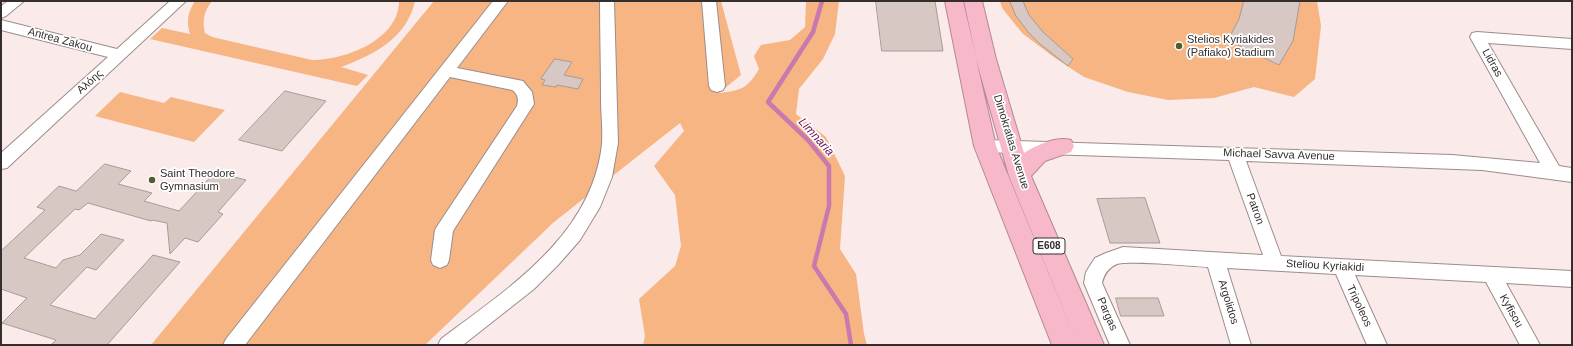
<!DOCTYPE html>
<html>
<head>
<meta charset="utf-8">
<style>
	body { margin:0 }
	#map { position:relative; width:1573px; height:346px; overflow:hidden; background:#fbeaea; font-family:Helvetica,sans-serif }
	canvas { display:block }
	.frame { position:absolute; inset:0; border:2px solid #342e2d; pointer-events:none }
</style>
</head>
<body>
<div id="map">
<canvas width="1573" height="346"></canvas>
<div class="frame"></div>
</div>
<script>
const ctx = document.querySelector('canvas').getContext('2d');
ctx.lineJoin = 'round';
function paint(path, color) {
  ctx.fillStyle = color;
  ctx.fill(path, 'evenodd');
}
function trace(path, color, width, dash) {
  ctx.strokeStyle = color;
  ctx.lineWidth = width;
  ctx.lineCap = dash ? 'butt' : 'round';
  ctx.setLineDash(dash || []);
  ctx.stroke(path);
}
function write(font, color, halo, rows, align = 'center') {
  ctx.font = font + ' Helvetica,sans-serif';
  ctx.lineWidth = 3.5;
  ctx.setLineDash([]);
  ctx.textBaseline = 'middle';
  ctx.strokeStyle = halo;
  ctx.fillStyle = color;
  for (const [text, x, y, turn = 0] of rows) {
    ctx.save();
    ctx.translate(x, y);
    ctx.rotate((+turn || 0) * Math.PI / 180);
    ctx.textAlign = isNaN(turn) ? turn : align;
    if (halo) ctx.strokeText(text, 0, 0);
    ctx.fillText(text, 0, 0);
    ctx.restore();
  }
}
paint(new Path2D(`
	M 195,1 L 212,1 C 204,11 202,21 205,33 L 212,37 L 312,60 C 345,60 399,40 399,1 L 415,1 C 407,38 374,55 341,67 L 368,75 L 357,86 L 150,39 L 162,28 L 190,34 C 186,21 188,12 195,1 Z
	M 434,1 L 721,1 L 741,75 L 719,93 C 742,90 747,89 759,69 L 754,56 L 761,45 L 790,40 L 805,27 L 806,1 L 839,1 L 835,34 L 823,59 L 799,89 L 796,114 L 826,137 L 845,176 L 840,249 L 856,274 L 864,334 L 867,345 L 643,345 L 645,336 L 639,299 L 675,266 L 681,246 L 675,195 L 654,166 L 684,131 L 680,123 L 554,222 L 425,345 L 151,345 Z
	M 1000,1 L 1317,1 L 1321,26 L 1315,79 L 1294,97 L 1254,87 L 1214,98 L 1168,100 L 1128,92 L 1084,77 L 1055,58 L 1022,33 L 1002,8 Z
	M 120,92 L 164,103 L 171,97 L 225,110 L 194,142 L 95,116 Z`), '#f6b583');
trace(new Path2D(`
	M 822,1 L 813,32 L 768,102 L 808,140 L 829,166 L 829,206 L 814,266 L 846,314 L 851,345`), '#c87aaf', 4.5);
const building = new Path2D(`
	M 876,1 L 935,1 L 943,51 L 882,51 Z
	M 1010,1 L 1023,1 L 1029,15 L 1043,32 L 1073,59 L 1068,66 L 1040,44 L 1029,33 L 1016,16 Z
	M 1244,1 L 1300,1 L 1293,41 L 1279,65 L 1228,40 L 1239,19 Z
	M 555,59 L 572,62 L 564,75 L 583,79 L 578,89 L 557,85 L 556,87 L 542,85 L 545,80 L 541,79 Z
	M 285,91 L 326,101 L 282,151 L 239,140 Z
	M 105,164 L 131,171 L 118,184 L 152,193 L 144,201 L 179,211 L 215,172 L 246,180 L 218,212 L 223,214 L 198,242 L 185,238 L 170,254 L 167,223 L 152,220 L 151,221 L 88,203 L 79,210 L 75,209 L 24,258 L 56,268 L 63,260 L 80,255 L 101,234 L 124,240 L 96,270 L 87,267 L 50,305 L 95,319 L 153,255 L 180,262 L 107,345 L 51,345 L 56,340 L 2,323 L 27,298 L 1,289 L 1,251 L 45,210 L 37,207 L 59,186 L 76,191 Z
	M 1145,198 L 1160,243 L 1110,243 L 1097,199 Z
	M 1116,298 L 1158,298 L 1164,316 L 1121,316 Z`);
paint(building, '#d7c8c3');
trace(building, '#a89a95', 1);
const street = new Path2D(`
	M 8,1 L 24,1 L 6,16 L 1,18 L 1,6 Z
	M 170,1 L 186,1 L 7,168 L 1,169 L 1,153 L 108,57 L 1,30 L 1,20 L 117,49 Z
	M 493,1 L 508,1 L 457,68 L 523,81 L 532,92 L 534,104 L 453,231 L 449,260 L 447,265 L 440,268 L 433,265 L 431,260 L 435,230 L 438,225 L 517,106 C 519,99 518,94 512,90 L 450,77 L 245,345 L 223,345 L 226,339 Z
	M 600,1 L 614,1 L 618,143 L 612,177 L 600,207 L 580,240 L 558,265 L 534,289 L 463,345 L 438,345 L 441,339 C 509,288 592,235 602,144 C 603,129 601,113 601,98 C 601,66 600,33 600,1 Z
	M 702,1 L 716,1 L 725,86 L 723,90 L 717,92 L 711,90 L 709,86 Z
	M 1477,32 L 1572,39 L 1572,49 L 1488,43 L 1559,166 L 1572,168 L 1572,182 L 1482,170 L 1246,161 L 1281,256 L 1572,271 L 1572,287 L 1506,283 L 1540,345 L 1520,345 L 1486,282 L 1355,275 L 1387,345 L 1367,345 L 1336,274 L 1227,268 L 1251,345 L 1231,345 L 1208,267 C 1192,266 1128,260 1117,264 C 1108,268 1104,274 1102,283 L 1130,345 L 1110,345 L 1084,283 L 1086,272 L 1095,258 L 1106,253 L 1123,247 L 1263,255 L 1229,160 L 985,152 L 979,150 L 977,146 L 979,142 L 985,140 L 1452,155 L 1540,163 L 1470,37 L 1472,33 Z`);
const highway = new Path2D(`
	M 945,1 L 963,1 L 976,57 L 964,1 L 982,1 L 996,59 L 1024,153 C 1036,145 1057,136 1071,140 L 1074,146 L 1071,152 L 1045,161 L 1031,176 L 1104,345 L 1078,345 L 1009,176 L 976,59 L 996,146 L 1078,345 L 1052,345 L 974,146 Z`);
trace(street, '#9b8d8c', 2);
trace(highway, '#b38893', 2);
paint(street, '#fff');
paint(highway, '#f7b8ca');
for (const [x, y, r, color] of [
	[1179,46,4,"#555c2b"],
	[152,180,4,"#555c2b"]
]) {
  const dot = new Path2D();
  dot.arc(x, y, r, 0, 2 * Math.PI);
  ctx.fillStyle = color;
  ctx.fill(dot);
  trace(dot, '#fff', 1.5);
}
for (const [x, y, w] of [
	[1049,246,32]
]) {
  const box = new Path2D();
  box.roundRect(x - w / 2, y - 8, w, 16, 3);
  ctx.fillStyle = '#fff';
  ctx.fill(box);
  trace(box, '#342e2d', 1);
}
write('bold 10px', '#342e2d', null, [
	["E608",1049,246]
]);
write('11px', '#342e2d', '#fff', [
	["Antrea Zakou",60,40,15],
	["Lidras",1492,63,61],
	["Αλόης",90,82,-42],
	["Dimokratias Avenue",1011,142,73],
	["Michael Savva Avenue",1279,155,2],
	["Patron",1255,209,70],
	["Steliou Kyriakidi",1325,266,3],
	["Argolidos",1228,302,73],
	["Tripoleos",1359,306,65],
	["Kyfisou",1511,311,61],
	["Pargas",1107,314,66]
]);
write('11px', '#342e2d', '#fff', [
	["Stelios Kyriakides",1187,40],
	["(Pafiako) Stadium",1187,53],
	["Saint Theodore",160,174],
	["Gymnasium",160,187]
], 'left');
write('italic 12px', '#701159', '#fff', [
	["Limnaria",816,137,48]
]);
</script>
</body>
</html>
